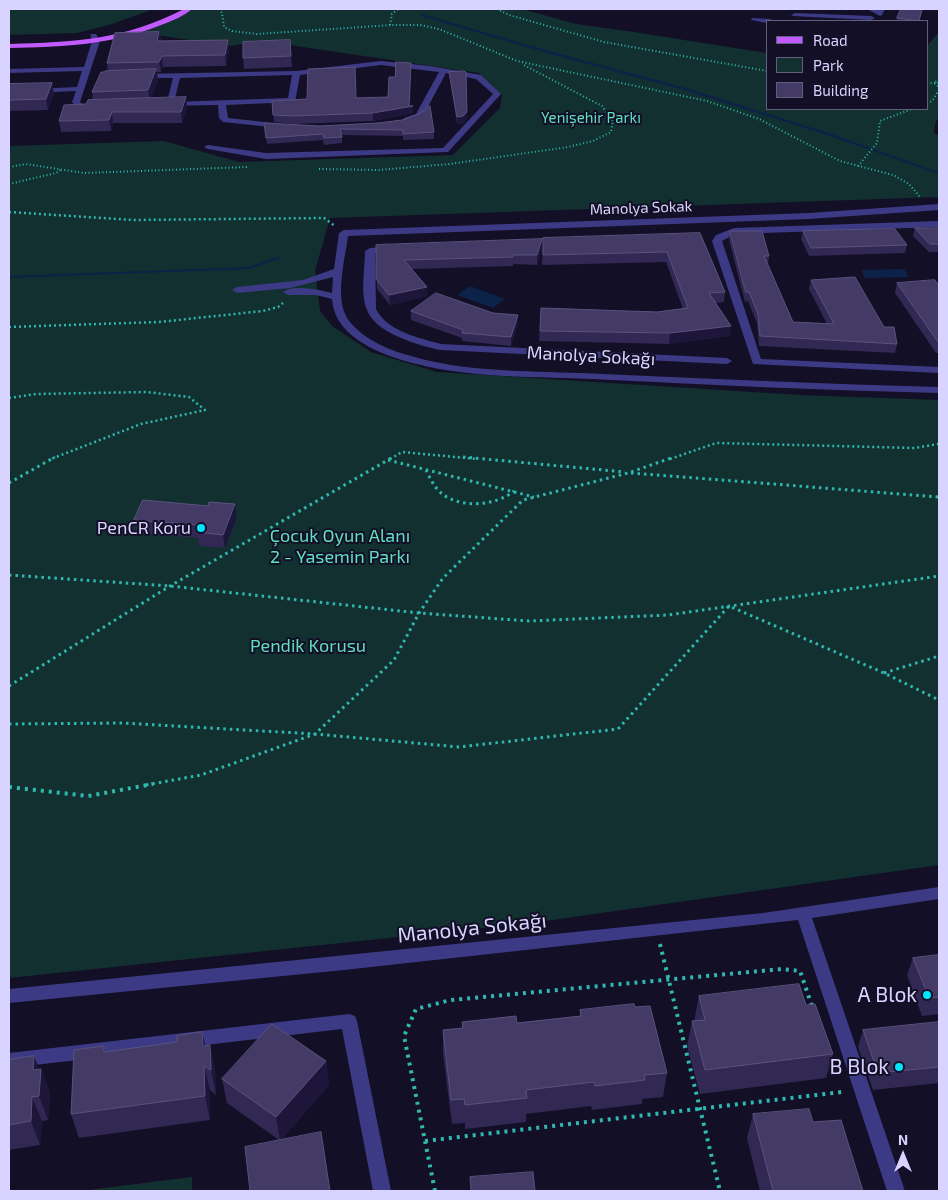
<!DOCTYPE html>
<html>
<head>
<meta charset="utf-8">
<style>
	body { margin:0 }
	#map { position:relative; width:948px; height:1200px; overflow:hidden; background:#130f26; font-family:"Exo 2",sans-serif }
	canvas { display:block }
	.frame { position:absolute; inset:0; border:10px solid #d9d4ff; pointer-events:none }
	.legend { position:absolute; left:766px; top:20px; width:162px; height:90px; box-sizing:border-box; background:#130f26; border:1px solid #625e7d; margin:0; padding:6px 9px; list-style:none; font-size:15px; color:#d9d4ff }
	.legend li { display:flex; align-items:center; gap:10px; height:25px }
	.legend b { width:25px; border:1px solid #625e7d }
	.north { position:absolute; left:878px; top:1130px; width:50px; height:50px; -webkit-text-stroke:4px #130f26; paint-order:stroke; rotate:0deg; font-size:14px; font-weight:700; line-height:20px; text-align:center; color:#d9d4ff }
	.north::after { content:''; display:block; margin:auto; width:18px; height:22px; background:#d9d4ff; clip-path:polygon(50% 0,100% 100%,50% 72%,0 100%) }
</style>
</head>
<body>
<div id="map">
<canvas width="948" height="1200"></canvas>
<div class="frame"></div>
<ul class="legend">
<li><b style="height:6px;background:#c25bff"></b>Road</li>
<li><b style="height:14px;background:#12302f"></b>Park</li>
<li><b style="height:14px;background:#433a66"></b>Building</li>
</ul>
<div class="north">N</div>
</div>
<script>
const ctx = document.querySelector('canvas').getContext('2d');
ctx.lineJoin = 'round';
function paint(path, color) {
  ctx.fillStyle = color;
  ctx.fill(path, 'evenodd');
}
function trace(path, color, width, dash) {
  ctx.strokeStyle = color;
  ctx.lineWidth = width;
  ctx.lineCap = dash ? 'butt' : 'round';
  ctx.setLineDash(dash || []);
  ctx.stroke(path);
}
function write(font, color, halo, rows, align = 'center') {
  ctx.font = font + ' "Exo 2",sans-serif';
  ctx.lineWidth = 4;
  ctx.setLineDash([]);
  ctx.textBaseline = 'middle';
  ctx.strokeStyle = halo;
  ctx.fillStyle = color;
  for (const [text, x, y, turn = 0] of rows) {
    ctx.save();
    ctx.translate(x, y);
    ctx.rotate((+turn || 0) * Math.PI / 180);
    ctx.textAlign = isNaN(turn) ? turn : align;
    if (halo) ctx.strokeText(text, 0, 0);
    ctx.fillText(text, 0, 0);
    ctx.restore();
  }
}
paint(new Path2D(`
	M 9,9 L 154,9 L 109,25 L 77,33 L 9,35 Z
	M 191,9 L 522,9 L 576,24 L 627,31 L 767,53 L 767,109 L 927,109 L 927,46 L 939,32 L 939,116 L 935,124 L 934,133 L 939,136 L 939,197 L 330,218 L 315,271 L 320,311 L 332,326 L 371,352 L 437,372 L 800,395 L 939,400 L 939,865 L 531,923 L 9,978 L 9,146 L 164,141 L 239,162 L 453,155 L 500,108 L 502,95 L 479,73 L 262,41 L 230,46 L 142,33 Z
	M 192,1177 L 192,1191 L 80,1191 Z`), '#12302f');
paint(new Path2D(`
	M 904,269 L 909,277 L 865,278 L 861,270 Z
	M 470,286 L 505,299 L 493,308 L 457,295 Z`), '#0c2248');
paint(new Path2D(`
	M 422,14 L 556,53 L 686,88 L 826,132 L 939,172 L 939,174 L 824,134 L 684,90 L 554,55 L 421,16 L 420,15 Z
	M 277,257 L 281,257 L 281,258 L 250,269 L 9,278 L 9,276 L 249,267 Z`), '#0c2248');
trace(new Path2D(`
	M 219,9 L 222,13 L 224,27 L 232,31 L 257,34 L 392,25 L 420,25 L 439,29 L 517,61 L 707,101 L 759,119 L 840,161 L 893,175 L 909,184 L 920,197
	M 497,9 L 509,15 L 604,42 L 767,71
	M 390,25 L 392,14 L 398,9
	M 939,79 L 934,83 L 939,87
	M 927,83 L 939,83
	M 927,103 L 932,101 L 939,90
	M 858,166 L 877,143 L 880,121 L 912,109
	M 9,167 L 26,164 L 84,173 L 248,167
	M 319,169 L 378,170 L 450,164 L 568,147 L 593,141 L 611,132 L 613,121 L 602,106 L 522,64
	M 9,184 L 56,173 L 62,169`), '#2fb8b0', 2, [1, 2.5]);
trace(new Path2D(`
	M 9,212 L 133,220 L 324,218 L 335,226
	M 9,327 L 159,322 L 263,311 L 278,307 L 283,303
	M 9,398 L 36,394 L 147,392 L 189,397 L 205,410 L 141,424 L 51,459
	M 390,459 L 402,452 L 477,459
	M 670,459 L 716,443 L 914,448 L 939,444`), '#2fb8b0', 2.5, [2, 3]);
trace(new Path2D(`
	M 463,457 L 625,472
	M 388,460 L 534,497
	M 426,470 C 430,478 434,487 441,493 C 460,509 496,506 514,491
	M 631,473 L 939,497
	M 9,483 L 55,457
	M 9,575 L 170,586 L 419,613 L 529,621 L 668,615 L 939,576
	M 884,673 L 939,656
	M 9,686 L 170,586 L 393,457
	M 9,724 L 122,723 L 315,734 L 459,747 L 618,729 L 729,606 L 884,673 L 939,700
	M 146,785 L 201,775 L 315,734 L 394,660 L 419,613 L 443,578 L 523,500 L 628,473 L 674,457`), '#2fb8b0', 3, [2.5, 4]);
trace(new Path2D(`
	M 9,787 L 88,796 L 153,784
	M 660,944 L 720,1191
	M 830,1057 L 836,1074
	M 425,1141 L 842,1092
	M 435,1191 L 404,1036 L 416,1009 L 451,1000 L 782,969 L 800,971 L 812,1006`), '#2fb8b0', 4, [3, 5]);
paint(new Path2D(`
	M 867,9 L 885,9 L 882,15 L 880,16 Z
	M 795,13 L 871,16 L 875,18 L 871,20 L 793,16 L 791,15 Z
	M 752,18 L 770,19 L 774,21 L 767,21 L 767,23 L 751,20 Z
	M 90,34 L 96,34 L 100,41 L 80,102 L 82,104 L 97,105 L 97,109 L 77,108 L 72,102 L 76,91 L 9,94 L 9,90 L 77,87 L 82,71 L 9,73 L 9,69 L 84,67 L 92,41 Z
	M 381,61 L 430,66 L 481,75 L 501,94 L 448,152 L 266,159 L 208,149 L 204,147 L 208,145 L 266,153 L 443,148 L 493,94 L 476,79 L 446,73 L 422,118 L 404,122 L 404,118 L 416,114 L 439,72 L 381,65 L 300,75 L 295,102 L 226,105 L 228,118 L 283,124 L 284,126 L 280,128 L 223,122 L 219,118 L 218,105 L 166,106 L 173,78 L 141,78 L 137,76 L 141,74 L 296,71 ZM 292,75 L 288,98 L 174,102 L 180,78 Z
	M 939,204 L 939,210 L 809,219 L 348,236 C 345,260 333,302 350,322 C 370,346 402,354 430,361 C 486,373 546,371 603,374 C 715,379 827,384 939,387 L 939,393 C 823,390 708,385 592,379 C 524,376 451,379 387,355 C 362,345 334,329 332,299 L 316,295 L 288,295 L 283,292 C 293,284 320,290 332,293 L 333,277 L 290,288 L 237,293 L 232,290 L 237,287 L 303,280 L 334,269 L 339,233 L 344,230 L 809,213 Z
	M 939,221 L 939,227 L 735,234 L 722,241 L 761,359 L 939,367 L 939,373 L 753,364 L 712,241 L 716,235 L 734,228 Z
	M 393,246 L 396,247 L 396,251 L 375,253 L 376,309 C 387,331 419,338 441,344 L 727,358 L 732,361 L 727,364 L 440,350 C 418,345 375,333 367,310 C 360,293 365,269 365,251 L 370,248 Z
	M 939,887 L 939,899 L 812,918 L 905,1191 L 887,1191 L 798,920 L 344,970 L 9,1003 L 9,989 L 763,913 Z
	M 349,1014 L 355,1016 L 357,1021 L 391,1191 L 373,1191 L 342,1029 L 9,1068 L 9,1053 Z`), '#3d3a85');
paint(new Path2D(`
	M 184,9 L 192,9 C 184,16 172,21 161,25 C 112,45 62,47 9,48 L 9,44 C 75,42 124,40 184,9 Z`), '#c25bff');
paint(new Path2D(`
	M 923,9 L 919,21 L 897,21 L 897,18 Z
	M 159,32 L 161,41 L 229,50 L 226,66 L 163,67 L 161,72 L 157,72 L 158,80 L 151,98 L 186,97 L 187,108 L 182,123 L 113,123 L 111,131 L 61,132 L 59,121 L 93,100 L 92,92 L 104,72 L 108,71 L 107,63 Z
	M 290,40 L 292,67 L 244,69 L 243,58 Z
	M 411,70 L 410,106 L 413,106 L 413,113 L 373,121 L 293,124 L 274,122 L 272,101 L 388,97 L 395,77 Z
	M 449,72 L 467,119 L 463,123 L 457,124 L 450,79 Z
	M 52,83 L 54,94 L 48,110 L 9,111 L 9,84 Z
	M 264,123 L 320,126 L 378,123 L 434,132 L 434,139 L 403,140 L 403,136 L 342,135 L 342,143 L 324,145 L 323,140 L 267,144 Z
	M 915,228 L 939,228 L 939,252 L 929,252 L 913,236 Z
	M 730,231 L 769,256 L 768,264 L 793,322 L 827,324 L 809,289 L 811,280 L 884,327 L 897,344 L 895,353 L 759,346 L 757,323 L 748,301 L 745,302 L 729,240 Z
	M 803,231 L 907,245 L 905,253 L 809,256 L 801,239 Z
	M 700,233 L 725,292 L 724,302 L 715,303 L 731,326 L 729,336 L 669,344 L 539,341 L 541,308 L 657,312 L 683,309 L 666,262 L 542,265 L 543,238 Z
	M 542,239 L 542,248 L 537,265 L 513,264 L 513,266 L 412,269 L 427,296 L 390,305 L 377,289 L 376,245 Z
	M 897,283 L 939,286 L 939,353 L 936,353 L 895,293 Z
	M 411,311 L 493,313 L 518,315 L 518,323 L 511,346 L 462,341 L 462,338 L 411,320 Z
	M 237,518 L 225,548 L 199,546 L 198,538 L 137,533 L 134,520 Z
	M 939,955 L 939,1014 L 922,1016 L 907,975 L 913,958 Z
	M 699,996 L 833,1054 L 826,1078 L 700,1094 L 687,1046 L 692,1021 L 694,1021 Z
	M 635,1007 L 667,1073 L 663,1097 L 642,1099 L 642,1104 L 592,1110 L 591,1106 L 526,1114 L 526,1122 L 465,1129 L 465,1123 L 452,1124 L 443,1054 L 443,1030 L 462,1028 L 462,1022 L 517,1023 L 580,1016 L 580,1010 Z
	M 939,1022 L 939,1083 L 873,1090 L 858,1047 L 863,1030 Z
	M 210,1045 L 215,1069 L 216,1095 L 210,1090 L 210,1120 L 79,1138 L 71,1114 L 104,1046 L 106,1052 Z
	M 9,1060 L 39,1069 L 41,1069 L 50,1093 L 48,1120 L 42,1121 L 40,1145 L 9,1150 Z
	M 326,1061 L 329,1085 L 281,1140 L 279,1140 L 227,1103 L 222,1079 Z
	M 753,1114 L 813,1122 L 863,1191 L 760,1191 L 747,1138 Z`), '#312854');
paint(new Path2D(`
	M 159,32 L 161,42 L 157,41 Z
	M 228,40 L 229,50 L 226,66 L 225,55 Z
	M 162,56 L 163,67 L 161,72 L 159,62 Z
	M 411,63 L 410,106 L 413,106 L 413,113 L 373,121 L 373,113 L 409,106 Z
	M 156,69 L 158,80 L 150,101 L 148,90 Z
	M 52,83 L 54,94 L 48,110 L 46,99 Z
	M 186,97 L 187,108 L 182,123 L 181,112 Z
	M 112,112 L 113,123 L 111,131 L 109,120 Z
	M 467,112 L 467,119 L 463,123 L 457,124 L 457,117 Z
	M 542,239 L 542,248 L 537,265 L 537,255 Z
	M 427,287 L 427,296 L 390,305 L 389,295 Z
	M 518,315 L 518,323 L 511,346 L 511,337 Z
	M 731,326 L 729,336 L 669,344 L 670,333 Z
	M 235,504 L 237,518 L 225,548 L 223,535 Z
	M 202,1032 L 208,1056 L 208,1070 L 203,1046 Z
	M 210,1045 L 215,1069 L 216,1095 L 211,1070 Z
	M 34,1056 L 41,1074 L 41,1069 L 50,1093 L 48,1120 L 39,1096 L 33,1070 Z
	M 326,1061 L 329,1085 L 280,1141 L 276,1117 Z
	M 204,1066 L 210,1090 L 210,1120 L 205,1096 Z
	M 32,1097 L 42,1121 L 40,1145 L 31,1121 Z`), '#1d163a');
const building = new Path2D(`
	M 901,9 L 922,9 L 919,21 L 897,18 Z
	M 159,32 L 157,41 L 228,40 L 225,55 L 162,56 L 159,62 L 107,63 L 115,33 Z
	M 290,40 L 291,56 L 243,58 L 243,42 Z
	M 396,62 L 411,63 L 409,106 L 413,106 L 373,113 L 293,116 L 273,115 L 272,101 L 307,99 L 308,69 L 355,67 L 356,98 L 388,97 L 389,77 L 395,77 Z
	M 156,69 L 148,90 L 92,92 L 101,72 L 104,72 L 105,71 Z
	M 463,71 L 466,72 L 467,112 L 463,116 L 457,117 L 449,72 Z
	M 52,83 L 46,99 L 9,100 L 9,84 Z
	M 186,97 L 181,112 L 112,112 L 109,120 L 59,121 L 64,105 L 86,104 L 88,100 Z
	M 430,106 L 434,132 L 403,134 L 403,130 L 340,129 L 342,137 L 324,138 L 323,134 L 266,138 L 264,123 L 320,126 L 378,123 L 402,120 L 419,114 Z
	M 915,228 L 939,228 L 939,244 L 930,244 Z
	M 895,229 L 907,245 L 811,248 L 803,231 Z
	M 730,231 L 762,231 L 769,256 L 764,256 L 793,322 L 834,324 L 811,280 L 855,277 L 884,327 L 894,327 L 897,344 L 760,336 L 758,314 L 749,292 L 746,292 Z
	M 700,233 L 725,292 L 709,293 L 731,326 L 670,333 L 540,331 L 541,308 L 657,312 L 688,308 L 667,252 L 543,255 L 543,238 Z
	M 542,239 L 537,255 L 513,255 L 513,257 L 404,260 L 427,287 L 389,295 L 376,279 L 376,245 Z
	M 935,280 L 939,286 L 939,342 L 938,342 L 897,283 Z
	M 436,293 L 493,313 L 518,315 L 511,337 L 462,333 L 463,330 L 411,311 Z
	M 143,500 L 208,506 L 209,502 L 235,504 L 223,535 L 197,532 L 200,525 L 134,520 Z
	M 939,955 L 939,997 L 929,998 L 913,958 Z
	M 799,984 L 806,1005 L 815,1004 L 833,1054 L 705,1070 L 692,1021 L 705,1020 L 699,996 Z
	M 634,1004 L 635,1007 L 650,1006 L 667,1073 L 644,1075 L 645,1080 L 595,1086 L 594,1082 L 526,1090 L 527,1098 L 465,1105 L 464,1099 L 451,1100 L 443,1030 L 463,1028 L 462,1022 L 516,1016 L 517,1023 L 581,1016 L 580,1010 Z
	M 939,1022 L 939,1067 L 878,1073 L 863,1030 Z
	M 272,1024 L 326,1061 L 276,1117 L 222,1079 Z
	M 202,1032 L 203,1046 L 210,1045 L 211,1070 L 204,1066 L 205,1096 L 71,1114 L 74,1050 L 104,1046 L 104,1052 L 177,1042 L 177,1036 Z
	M 34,1056 L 33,1070 L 41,1069 L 39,1096 L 32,1097 L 31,1121 L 9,1125 L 9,1060 Z
	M 809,1109 L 813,1122 L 841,1120 L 863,1191 L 773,1191 L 753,1114 Z
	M 321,1132 L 330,1191 L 250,1191 L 245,1147 Z
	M 533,1172 L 535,1191 L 471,1191 L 470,1177 Z`);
paint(building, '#433a66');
trace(building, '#5a527e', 1);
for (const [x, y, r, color] of [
	[201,528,5,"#00e5ff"],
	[927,995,5,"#00e5ff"],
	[899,1067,5,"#00e5ff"]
]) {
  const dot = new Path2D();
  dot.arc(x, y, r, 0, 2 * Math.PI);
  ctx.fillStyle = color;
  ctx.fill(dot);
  trace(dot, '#130f26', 2);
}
write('15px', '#5fe0c0', '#130f26', [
	["Yenişehir Parkı",591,118]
]);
write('15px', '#d9d4ff', '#130f26', [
	["Manolya Sokak",641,208,-2]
]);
write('18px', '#d9d4ff', '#130f26', [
	["Manolya Sokağı",591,356,3]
]);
write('18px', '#d9d4ff', '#130f26', [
	["PenCR Koru",191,528]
], 'right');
write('18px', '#5fe0c0', '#130f26', [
	["Çocuk Oyun Alanı",340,536],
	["2 - Yasemin Parkı",340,557],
	["Pendik Korusu",308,646]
]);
write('21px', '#d9d4ff', '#130f26', [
	["Manolya Sokağı",472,928,-6]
]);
write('21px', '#d9d4ff', '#130f26', [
	["A Blok",917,995],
	["B Blok",889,1067]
], 'right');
</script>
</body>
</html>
